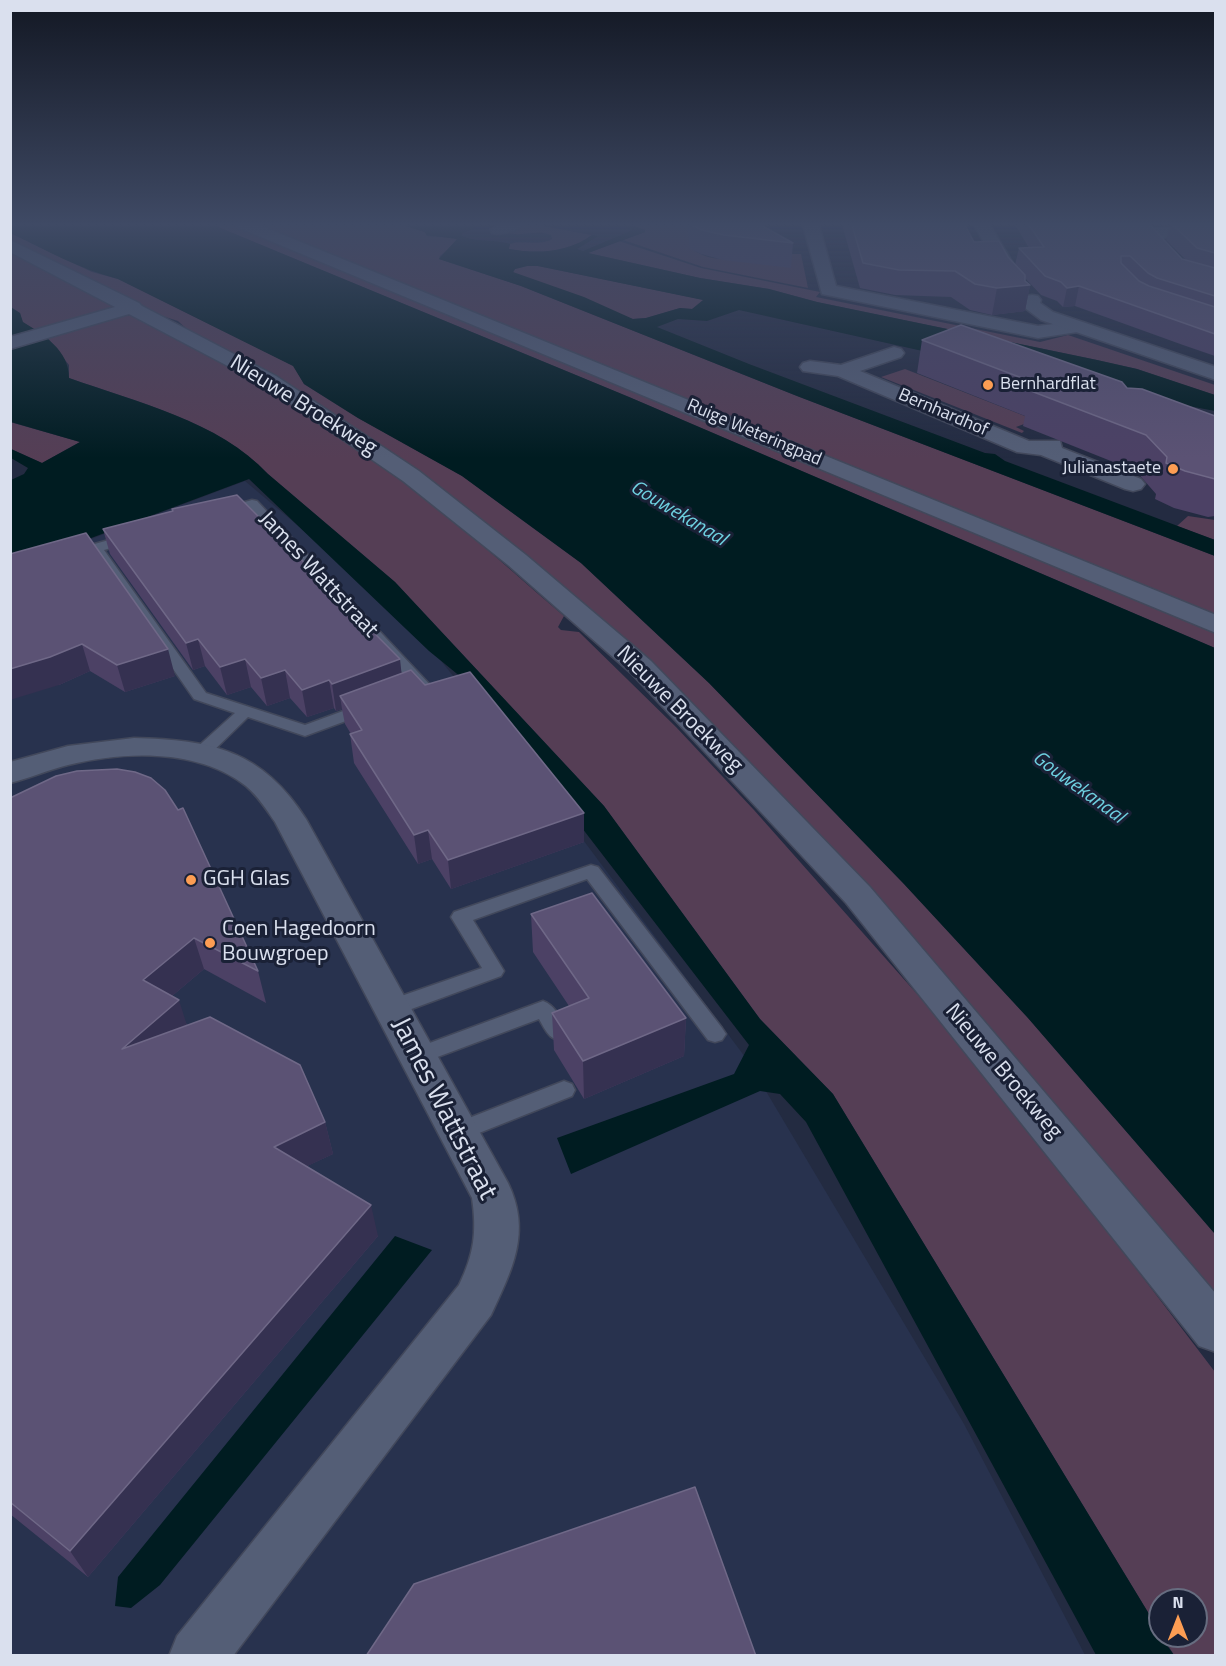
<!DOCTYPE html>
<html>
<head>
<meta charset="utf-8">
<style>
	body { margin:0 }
	#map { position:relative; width:1226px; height:1666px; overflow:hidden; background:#232b41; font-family:"Titillium Web",sans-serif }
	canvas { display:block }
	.frame { position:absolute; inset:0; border:12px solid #dae0ee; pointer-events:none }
	.north { position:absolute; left:1148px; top:1588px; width:60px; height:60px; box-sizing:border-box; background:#1a2136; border:2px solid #676d80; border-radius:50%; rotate:0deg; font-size:16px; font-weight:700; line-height:24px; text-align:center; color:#dae0ee }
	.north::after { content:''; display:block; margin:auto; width:21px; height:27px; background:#fc9d53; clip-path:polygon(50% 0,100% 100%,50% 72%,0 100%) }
</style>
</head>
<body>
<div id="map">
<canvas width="1226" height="1666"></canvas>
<div class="frame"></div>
<div class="north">N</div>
</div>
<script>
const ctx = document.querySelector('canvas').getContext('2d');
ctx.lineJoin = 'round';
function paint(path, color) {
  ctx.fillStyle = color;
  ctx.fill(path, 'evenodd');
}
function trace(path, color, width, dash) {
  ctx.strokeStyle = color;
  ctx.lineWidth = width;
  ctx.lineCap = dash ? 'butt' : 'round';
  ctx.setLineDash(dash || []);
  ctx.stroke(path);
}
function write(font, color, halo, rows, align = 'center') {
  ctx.font = font + ' "Titillium Web",sans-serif';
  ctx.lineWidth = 6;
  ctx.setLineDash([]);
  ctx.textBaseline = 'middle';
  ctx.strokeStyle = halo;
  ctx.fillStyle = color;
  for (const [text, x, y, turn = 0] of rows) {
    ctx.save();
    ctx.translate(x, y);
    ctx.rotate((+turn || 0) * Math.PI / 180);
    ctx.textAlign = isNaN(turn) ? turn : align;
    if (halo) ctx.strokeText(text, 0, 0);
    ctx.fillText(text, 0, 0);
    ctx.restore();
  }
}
paint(new Path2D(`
	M 245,481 L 406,617 L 569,821 L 748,1061 L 964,1424 L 1085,1655 L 11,1656 L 11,569 Z`), '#28324e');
paint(new Path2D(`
	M 213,225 L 403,225 L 425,232 L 427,236 L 455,238 L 458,240 L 440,256 L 439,259 L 521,286 L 797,396 L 1215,556 L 1215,648 L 629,397 Z
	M 525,225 L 538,225 L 592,235 C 568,253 536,254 508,249 L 510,244 C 523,239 538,247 552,239 L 551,235 C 535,229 520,238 505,232 Z
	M 631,225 L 701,225 L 691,248 C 716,268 745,255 773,254 C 782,254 792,254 801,254 L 808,288 L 703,267 L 623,240 L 645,232 L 645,230 Z
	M 10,233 L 92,272 L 118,279 L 294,366 L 304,384 L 358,418 L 462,476 L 581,563 L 709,683 L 904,884 L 1028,1018 L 1215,1234 L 1215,1317 L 635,664 L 285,382 L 189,331 L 178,321 L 153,313 L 11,242 Z
	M 619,241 L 701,268 L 820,292 L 816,297 L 1040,342 L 1068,335 L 1215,385 L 1215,395 L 1137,369 L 1097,360 L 817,302 L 769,289 L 700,278 L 588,253 Z
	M 10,249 L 114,304 L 111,309 L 37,331 L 22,322 L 20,313 L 11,307 Z
	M 527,266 L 538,266 L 704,300 L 700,305 L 692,309 L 680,308 L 646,318 L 632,319 L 513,273 L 515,269 Z
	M 120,315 L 137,316 C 212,355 288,394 357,444 C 430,497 496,558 564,616 L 558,627 L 561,630 L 579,632 L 676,727 L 754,810 L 933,1012 L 1010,1103 L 1215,1372 L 1215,1655 L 1174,1655 L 1162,1636 L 1196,1636 L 1196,1600 L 1160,1600 L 1160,1632 L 833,1094 L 760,1019 L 604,806 L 395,582 L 268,474 C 219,421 136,402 69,378 L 69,365 L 47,337 Z
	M 905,369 L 1035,420 L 1016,427 L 1024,431 L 1022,433 L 881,377 Z
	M 10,422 L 80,442 L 42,463 L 11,449 Z
	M 1188,516 L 1215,520 L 1215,540 L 1177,526 Z`), '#553e55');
paint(new Path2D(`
	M 10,225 L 213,225 L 629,397 L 1215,648 L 1215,1234 L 1028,1018 L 904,884 L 709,683 L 581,563 L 462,476 L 358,418 L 304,384 L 293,366 L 118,279 C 79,269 46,250 11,233 Z
	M 403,225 L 482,225 L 462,233 L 462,236 C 478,243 495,239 510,244 L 509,249 C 537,254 568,253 592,235 L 598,236 L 577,249 L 583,251 L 633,230 L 620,225 L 631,225 L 645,230 L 645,232 L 588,253 L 700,278 L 769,289 L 817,302 L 1097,360 L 1137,369 L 1215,395 L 1215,411 L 1194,407 L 918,350 L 739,310 L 707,321 L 678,319 L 657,327 L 749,364 L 985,453 L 995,454 L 1005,461 L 1215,540 L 1215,556 L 797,396 L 521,286 L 439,259 L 457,239 L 427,235 L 425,232 ZM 527,266 L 538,266 L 703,300 L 692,309 L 680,308 L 646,318 L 633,319 L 584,297 L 513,272 L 515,269 Z
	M 10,307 L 20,313 L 23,322 C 44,335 69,350 69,378 C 136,402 219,421 268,474 L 395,582 L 604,806 L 760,1019 L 833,1094 L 1160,1632 L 1160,1636 L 1174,1655 L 1096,1655 L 806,1122 L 780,1094 L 760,1091 L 571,1174 L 557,1138 L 734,1074 L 749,1045 L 562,802 L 483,695 L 429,651 L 249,479 L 11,568 L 11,480 L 24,474 L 28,468 L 11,458 L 11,449 L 42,463 L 80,442 L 11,422 Z
	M 395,1236 L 432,1250 L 160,1585 L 131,1608 L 115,1606 L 118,1577 Z`), '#001c21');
const lane = new Path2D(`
	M 252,500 L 257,501 L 432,687 L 430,690 L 305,736 L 248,717 L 206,758 L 194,758 L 192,754 L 194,750 L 235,713 L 194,699 L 89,548 L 91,545 ZM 249,509 L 414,685 L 305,725 L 206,693 L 104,550 Z
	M 591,865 L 598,867 L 722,1028 L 726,1034 L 722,1040 L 715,1042 L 708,1040 L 587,879 L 473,920 L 504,971 L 501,976 L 398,1014 L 391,1016 L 384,1014 L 381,1008 L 384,1002 L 482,968 L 451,917 L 454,912 Z
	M 543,1001 C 555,1005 563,1021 569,1032 L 565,1038 C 550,1043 546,1031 539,1019 L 416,1065 L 408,1063 L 405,1057 L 408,1051 Z
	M 564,1081 L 572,1084 L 575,1090 L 572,1096 L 459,1141 L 451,1139 L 448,1132 L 451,1125 Z`);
const street = new Path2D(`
	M 237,225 L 259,225 L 1216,615 L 1216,633 L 239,228 Z
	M 498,225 L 522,225 C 516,232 501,235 492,233 L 490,230 Z
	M 803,225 L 819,225 L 836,286 L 1038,326 L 1077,321 L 1084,323 L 1086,327 L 1084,331 L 1038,338 L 822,294 Z
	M 1216,227 L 1216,237 L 1147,238 L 1139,233 L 1147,228 Z
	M 10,240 L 139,303 L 142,306 L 276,376 L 419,471 L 526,555 L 651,661 L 870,887 L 1216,1294 L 1216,1352 L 1199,1346 L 846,903 L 631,673 L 508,565 L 403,481 L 262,384 L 129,314 L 10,349 L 10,337 L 115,307 L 10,252 Z
	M 894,347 L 901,349 L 904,353 L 901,357 L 860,371 L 1029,441 L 1060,441 L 1062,448 L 1141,479 L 1145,484 L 1141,489 L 1133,491 L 1125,489 L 1041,455 L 1017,452 L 838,376 L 803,371 L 800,367 L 803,363 L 810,361 L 841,365 Z
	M 134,738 C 212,740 262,750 306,819 L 508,1183 C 532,1232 512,1270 491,1315 L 233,1656 L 169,1656 L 177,1636 L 459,1285 C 474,1254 477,1232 472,1198 L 275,822 C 266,809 258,796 246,786 C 198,748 124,751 68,765 C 48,770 30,778 10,783 L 10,762 L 68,746 Z`);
const secondary = new Path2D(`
	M 974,225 L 990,225 L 1023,280 L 1020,284 L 1008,284 Z
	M 1032,295 L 1038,296 L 1041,300 L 1040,303 L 1053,312 L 1216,367 L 1216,380 L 1041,320 L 1021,305 L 1026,296 Z`);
trace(lane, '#42485b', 3);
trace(street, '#42485b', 3);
trace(secondary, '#42485b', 3);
paint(lane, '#545e76');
paint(street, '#545e76');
paint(secondary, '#545e76');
paint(new Path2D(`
	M 687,225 L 761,225 L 793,243 L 791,268 L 723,260 L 701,254 L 690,249 Z
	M 842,225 L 965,225 L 974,242 L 1008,257 L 1015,265 L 1019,248 L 1029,248 L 1015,225 L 1150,225 L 1182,259 L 1186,260 L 1166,240 L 1170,225 L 1215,225 L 1215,356 L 1183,345 L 1075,306 L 1063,307 L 1057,301 L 1041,295 L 1025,278 L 1025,281 L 1030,285 L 1025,311 L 992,315 L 970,310 L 951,297 L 895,295 L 860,288 Z
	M 922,340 L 1127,388 L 1215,416 L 1215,516 L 1208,517 L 1174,508 L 1155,499 L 1156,494 L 1136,471 L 1023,426 L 1025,416 L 917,373 Z
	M 172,509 L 402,674 L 584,842 L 451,889 L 432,859 L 418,864 L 354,763 L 350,734 L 351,734 L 345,724 L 342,709 L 336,711 L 334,708 L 307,717 L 290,698 L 267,706 L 251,687 L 227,695 L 205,666 L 193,670 L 110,554 L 103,529 L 172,511 Z
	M 10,554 L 175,676 L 125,692 L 90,671 L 59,685 Z
	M 10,798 L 258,971 L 266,1003 L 204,969 L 172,996 L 187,1025 L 325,1122 L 333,1154 L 307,1166 L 378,1236 L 88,1577 L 10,1514 Z
	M 531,914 L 686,1018 L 684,1056 L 584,1099 L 554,1050 L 552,1013 L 569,1006 L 533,952 Z`), '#4c4165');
paint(new Path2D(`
	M 1030,285 L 1025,311 L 992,315 L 997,288 Z
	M 1079,286 L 1075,306 L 1063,307 L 1067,288 Z
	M 198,639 L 205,666 L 193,670 L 186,643 Z
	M 82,644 L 90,671 L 59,685 L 10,700 L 10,669 Z
	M 168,649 L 175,676 L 125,692 L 117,665 Z
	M 245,659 L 251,687 L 227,695 L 220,667 Z
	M 400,659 L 403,687 L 340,696 L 342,709 L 336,711 L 332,684 Z
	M 285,670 L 290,698 L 267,706 L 261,678 Z
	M 329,680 L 334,708 L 307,717 L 302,690 Z
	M 584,813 L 584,842 L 451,889 L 448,860 Z
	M 428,830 L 432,859 L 418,864 L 414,835 Z
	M 194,938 L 204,969 L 153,1012 L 143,980 Z
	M 179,1000 L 189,1032 L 122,1049 Z
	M 686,1018 L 684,1056 L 584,1099 L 583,1061 Z
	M 325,1122 L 333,1154 L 282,1178 L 274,1147 Z
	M 371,1205 L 378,1236 L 88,1577 L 70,1551 Z`), '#353151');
const building = new Path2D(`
	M 692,225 L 761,225 L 793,243 L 724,235 L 702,230 Z
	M 852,225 L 965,225 L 974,242 L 999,241 L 1008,257 L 1025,275 L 1025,281 L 1030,285 L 997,288 L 975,284 L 955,271 L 899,270 L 863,263 Z
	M 1029,225 L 1150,225 L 1182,259 L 1215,268 L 1215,296 L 1157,278 L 1148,273 L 1130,256 L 1121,256 L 1121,263 L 1139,281 L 1149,286 L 1215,307 L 1215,334 L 1079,286 L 1067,288 L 1061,282 L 1045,276 L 1019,248 L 1044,247 Z
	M 1173,225 L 1215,225 L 1215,253 L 1197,248 Z
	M 961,325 L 1122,382 L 1127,388 L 1142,389 L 1215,416 L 1215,479 L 1185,471 L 1166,463 L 1167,457 L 1146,435 L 1031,391 L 1043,386 L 922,340 Z
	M 237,495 L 400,659 L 332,684 L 329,680 L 302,690 L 285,670 L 261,678 L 245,659 L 220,667 L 198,639 L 186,643 L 103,529 L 173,511 L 172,509 Z
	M 86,533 L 168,649 L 117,665 L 82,644 L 50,657 L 10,669 L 10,554 Z
	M 411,670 L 425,685 L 470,672 L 584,813 L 448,860 L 428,830 L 414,835 L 350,734 L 362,730 L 340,696 Z
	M 117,769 L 135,772 L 151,778 L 165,790 L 178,810 L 183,808 L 258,971 L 194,938 L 143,980 L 179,1000 L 122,1049 L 210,1017 L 300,1065 L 325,1122 L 274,1147 L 371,1205 L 70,1551 L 10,1502 L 10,798 L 56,776 L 77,771 Z
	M 592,893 L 686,1018 L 583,1061 L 552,1013 L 589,998 L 531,914 Z
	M 695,1487 L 756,1656 L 366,1656 L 414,1584 Z`);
paint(building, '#5b5274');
trace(building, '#6f6887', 1.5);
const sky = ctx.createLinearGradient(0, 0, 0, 458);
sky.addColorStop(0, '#131824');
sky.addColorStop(0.49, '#3f4a65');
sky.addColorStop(1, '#3f4a6500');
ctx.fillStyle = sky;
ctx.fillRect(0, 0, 1226, 458);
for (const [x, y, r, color] of [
	[988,385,6,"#fc9d53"],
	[1173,469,6,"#fc9d53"],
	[191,880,6,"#fc9d53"],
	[210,943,6,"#fc9d53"]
]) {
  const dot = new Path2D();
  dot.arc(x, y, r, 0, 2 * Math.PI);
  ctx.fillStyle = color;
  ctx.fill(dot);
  trace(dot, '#1a2136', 2);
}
write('18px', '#dae0ee', '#1a2136', [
	["Bernhardflat",1000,385],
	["Julianastaete",1161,469,"right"]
], 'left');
write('18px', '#dae0ee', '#1a2136', [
	["Bernhardhof",943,413,23],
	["Ruige Weteringpad",754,433,23]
]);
write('italic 20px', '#6ed0e0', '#1a2136', [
	["Gouwekanaal",678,514,31],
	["Gouwekanaal",1078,788,36]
]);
write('22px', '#dae0ee', '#1a2136', [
	["Nieuwe Broekweg",303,406,32],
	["James Wattstraat",318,575,47],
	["Nieuwe Broekweg",679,710,45],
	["Nieuwe Broekweg",1003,1072,50]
]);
write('22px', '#dae0ee', '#1a2136', [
	["GGH Glas",203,880],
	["Coen Hagedoorn",222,930],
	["Bouwgroep",222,955]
], 'left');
write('27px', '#dae0ee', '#1a2136', [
	["James Wattstraat",443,1109,63]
]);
</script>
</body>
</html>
